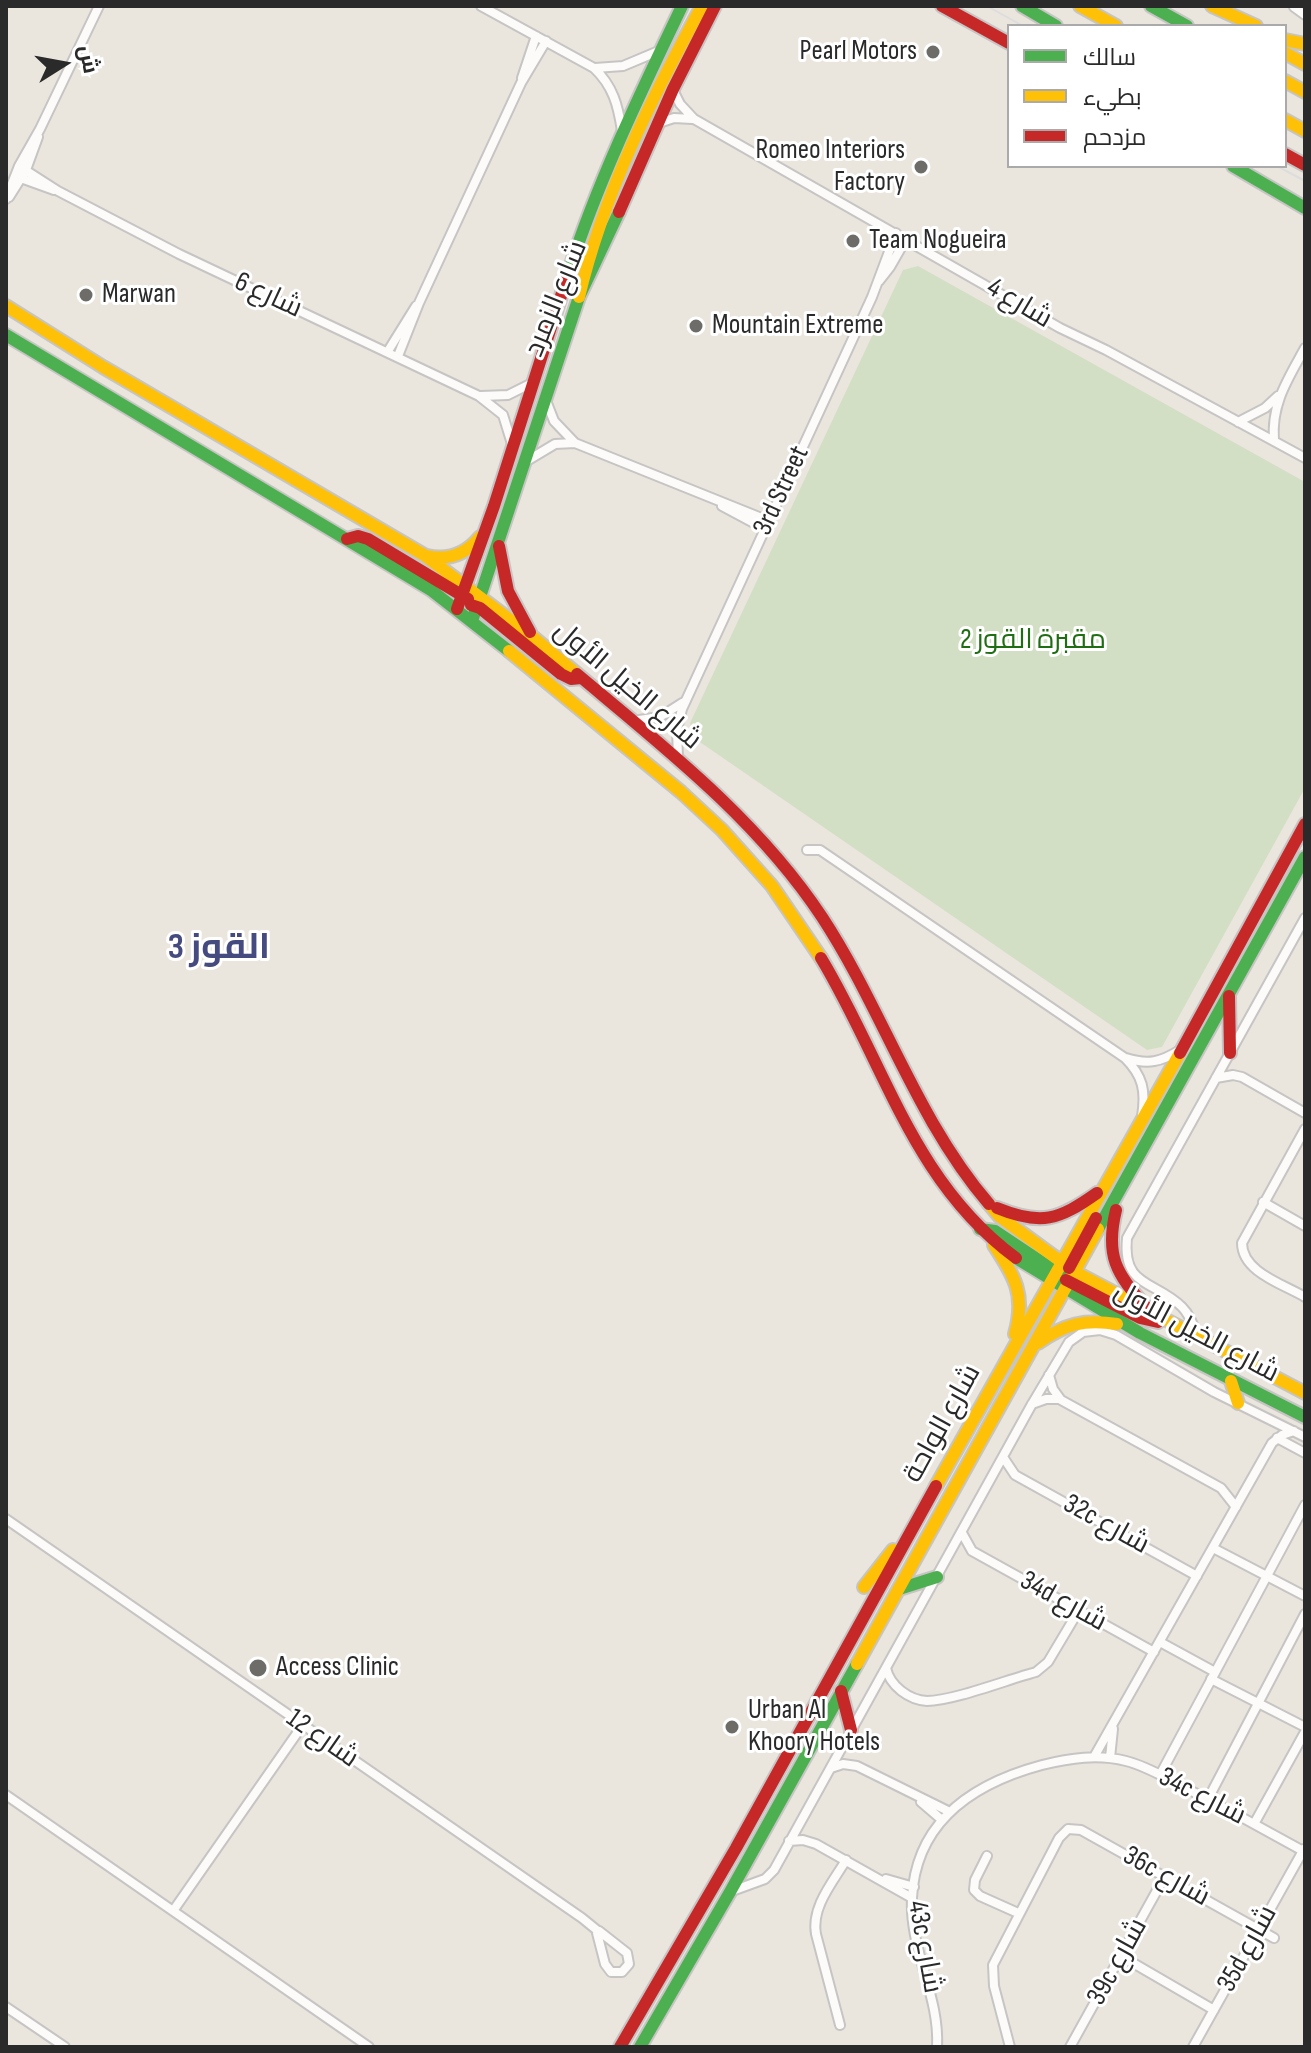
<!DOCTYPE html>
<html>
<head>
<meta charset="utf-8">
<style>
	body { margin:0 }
	#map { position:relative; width:1311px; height:2053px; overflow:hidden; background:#eae6de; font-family:"Sofia Sans Condensed",Cairo,sans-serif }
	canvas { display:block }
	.frame { position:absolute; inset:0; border:8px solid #2a2a2a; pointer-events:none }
	.legend { position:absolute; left:1007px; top:24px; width:280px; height:144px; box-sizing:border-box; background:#fff; border:2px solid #aaa; margin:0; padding:10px 14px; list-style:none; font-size:24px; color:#2a2a2a }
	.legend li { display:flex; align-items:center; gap:16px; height:40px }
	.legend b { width:40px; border:2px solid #aaa }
	.north { position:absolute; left:24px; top:24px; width:80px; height:80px; -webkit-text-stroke:6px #fff; paint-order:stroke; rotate:79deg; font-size:22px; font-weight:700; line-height:32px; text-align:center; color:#2a2a2a }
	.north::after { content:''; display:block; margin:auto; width:28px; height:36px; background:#2a2a2a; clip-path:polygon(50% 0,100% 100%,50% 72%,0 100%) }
</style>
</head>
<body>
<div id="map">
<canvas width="1311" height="2053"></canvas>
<div class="frame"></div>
<ul class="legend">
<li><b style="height:10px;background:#4caf50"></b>سالك</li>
<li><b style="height:10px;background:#ffc107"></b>بطيء</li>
<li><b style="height:10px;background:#c62828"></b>مزدحم</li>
</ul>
<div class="north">ش</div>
</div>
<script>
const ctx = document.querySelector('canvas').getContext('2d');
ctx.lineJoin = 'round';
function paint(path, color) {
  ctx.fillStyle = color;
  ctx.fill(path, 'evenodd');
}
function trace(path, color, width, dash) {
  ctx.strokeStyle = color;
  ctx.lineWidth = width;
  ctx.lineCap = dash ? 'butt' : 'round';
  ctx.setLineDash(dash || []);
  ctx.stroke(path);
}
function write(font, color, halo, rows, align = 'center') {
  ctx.font = font + ' "Sofia Sans Condensed",Cairo,sans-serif';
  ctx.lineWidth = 6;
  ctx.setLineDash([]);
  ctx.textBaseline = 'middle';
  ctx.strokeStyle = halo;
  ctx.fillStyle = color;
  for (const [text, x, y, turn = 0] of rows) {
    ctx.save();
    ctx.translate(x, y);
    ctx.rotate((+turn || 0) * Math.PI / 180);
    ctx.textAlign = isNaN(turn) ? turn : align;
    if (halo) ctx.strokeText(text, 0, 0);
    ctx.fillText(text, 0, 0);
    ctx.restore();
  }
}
paint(new Path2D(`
	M 918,266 L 1305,482 L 1305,788 L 1162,1047 L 1147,1050 L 694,738 L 690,723 L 903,270 Z`), '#d3dfc5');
const street = new Path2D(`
	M 481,6 L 594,68 C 613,86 618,105 622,131
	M 1294,7 L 1305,15
	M 595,68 L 623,66 L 661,50
	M 522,78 L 536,36
	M 673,90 L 680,104 L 694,119 L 1060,328 L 1106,350 L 1305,458
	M 659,123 L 674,118 L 692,119
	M 19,166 L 58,191 L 179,254 L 479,396 L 503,415 L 512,444
	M 18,177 L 54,190
	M 9,197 L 26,170 L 38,137
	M 6,199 L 19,166 L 40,129 L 99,6
	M 879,281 L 890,267 L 906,239
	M 388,351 L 416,306
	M 398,356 L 419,303 L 521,83 L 546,41
	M 481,396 L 508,395 L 532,383
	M 545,398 L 554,421 L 575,443 L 769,521
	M 1238,422 L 1265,408 L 1278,396
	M 1274,440 C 1271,404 1288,379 1305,348
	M 525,462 L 555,444 L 575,443
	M 722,506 L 765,529
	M 632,721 L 660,717 L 682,703
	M 678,758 L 677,729 L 682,709 L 872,297 L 896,233
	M 807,850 L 820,850 L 1125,1058 C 1143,1076 1146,1091 1142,1116
	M 1126,1058 C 1148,1065 1161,1062 1180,1050
	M 1216,1078 L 1233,1075 L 1242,1077 L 1305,1113
	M 1305,1129 L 1242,1243 C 1242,1272 1283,1284 1305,1297
	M 1263,1202 L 1305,1226
	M 1197,1335 C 1193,1325 1190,1315 1182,1307 C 1155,1280 1122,1288 1127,1238 L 1305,918
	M 1049,1375 L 1053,1389 L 1061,1400 L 1221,1488 L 1236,1507
	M 1032,1404 L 1046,1399 L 1060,1399
	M 1277,1438 L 1305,1453
	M 1003,1457 L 1015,1475 L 1197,1576
	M 6,1519 L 582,1918 L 598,1931
	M 962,1533 L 972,1551 L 1154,1652
	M 1213,1548 L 1305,1596
	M 1160,1642 L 1215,1672
	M 886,1668 C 890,1686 909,1700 927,1701 C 953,1701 1009,1679 1036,1672 L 1048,1662 L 1079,1610
	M 1211,1679 L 1305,1727
	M 1094,1757 L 1272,1443 L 1282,1435 L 1294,1431
	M 1110,1758 L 1113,1729
	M 831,1768 L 843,1764 L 857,1766 L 950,1812
	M 1160,1775 L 1305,1505
	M 6,1795 L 369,2047
	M 1208,1799 L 1305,1614
	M 921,1802 L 942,1820
	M 1254,1824 L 1305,1732
	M 789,1841 L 803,1840 L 816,1844 L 912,1898
	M 987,1856 L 975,1880 L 974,1890 L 980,1896 L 1018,1913
	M 886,1879 L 914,1887
	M 732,1891 L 765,1879 L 774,1870 L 1032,1404 L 1069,1342 L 1083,1332 L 1100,1330 L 1116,1335 L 1214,1392 L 1305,1437
	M 173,1911 L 302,1726
	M 599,1931 L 627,1953 L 629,1964 L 622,1972 L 611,1972 L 605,1964 L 597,1933 Z
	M 1121,1956 L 1214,2010
	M 6,2007 L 65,2047
	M 840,2025 L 816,1934 C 811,1907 833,1882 846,1860
	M 937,2047 C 940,1996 909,1949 912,1898 C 916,1820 975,1783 1042,1765 C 1070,1758 1098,1754 1126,1761 C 1146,1766 1164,1777 1182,1786 C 1223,1807 1264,1829 1305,1852
	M 1010,2047 L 994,1986 L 993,1965 L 1059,1838 L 1068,1829 L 1081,1830 L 1274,1938
	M 1070,2047 L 1165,1876
	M 1193,2047 L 1304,1849`);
const fast = new Path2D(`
	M 1022,6 L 1056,26
	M 1151,6 L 1187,26
	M 1233,166 L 1305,208
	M 568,274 C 598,181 640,94 682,6
	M 6,335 L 431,590 L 509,651
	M 472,621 L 579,297 L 619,212
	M 980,1229 L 995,1231 L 1061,1275
	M 1098,1229 L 1305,857
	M 1016,1258 L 1140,1333 L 1305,1417
	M 899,1589 L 937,1577
	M 640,2047 L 730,1892 L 857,1664`);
const slow = new Path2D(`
	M 1080,6 L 1116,26
	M 1212,6 L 1256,26
	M 1285,40 L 1305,44
	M 1285,53 L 1305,64
	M 1285,81 L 1305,92
	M 1285,120 L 1305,131
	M 579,297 C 604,193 651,99 702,6
	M 6,306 L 103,367 L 424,555 L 534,638 L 577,674
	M 427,556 C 449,561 466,554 480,537
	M 509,651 L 681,792 L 722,830 L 772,886 L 821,958
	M 989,1204 L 999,1216 L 1075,1272 L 1305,1393
	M 994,1245 C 1015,1277 1026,1295 1015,1334
	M 1038,1343 C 1065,1324 1084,1319 1117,1324
	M 1231,1381 L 1238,1403
	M 936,1486 L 1180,1053
	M 864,1587 L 893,1550
	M 857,1664 L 1098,1229`);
const jam = new Path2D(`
	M 942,6 L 1009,43
	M 1285,154 L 1305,165
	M 619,212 L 673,89 L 715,6
	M 347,539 L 358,536 L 368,539 L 468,599
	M 499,546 L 508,591 L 530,632
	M 471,605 L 480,608 L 561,674 L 571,679 L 581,678
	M 457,609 L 494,506 L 568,274
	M 577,674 C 664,747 758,820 822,917 C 883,1010 916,1119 989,1204
	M 821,958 C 885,1064 912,1181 1016,1258
	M 1229,996 L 1230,1053
	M 1180,1053 L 1305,824
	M 997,1208 C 1041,1226 1059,1220 1097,1193
	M 1116,1210 C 1105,1255 1116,1274 1146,1307
	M 1069,1268 L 1096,1218
	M 1066,1280 L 1140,1318 L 1158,1322
	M 841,1691 L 851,1730
	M 620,2047 L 736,1848 L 936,1486`);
trace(street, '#c6c5c4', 12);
trace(fast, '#c6c5c4', 16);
trace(slow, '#c6c5c4', 16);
trace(jam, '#c6c5c4', 16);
trace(street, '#fcfbfa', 8);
trace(fast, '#4caf50', 12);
trace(slow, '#ffc107', 12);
trace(jam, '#c62828', 12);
trace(new Path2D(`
	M 987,6 L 1023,26
	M 1277,166 L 1305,181`), '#ddddde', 2);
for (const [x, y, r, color] of [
	[933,52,8,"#6d6c69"],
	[921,167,8,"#6d6c69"],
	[853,241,8,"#6d6c69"],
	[86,295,8,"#6d6c69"],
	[696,326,8,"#6d6c69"],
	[258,1668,10,"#6d6c69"],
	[732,1727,8,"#6d6c69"]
]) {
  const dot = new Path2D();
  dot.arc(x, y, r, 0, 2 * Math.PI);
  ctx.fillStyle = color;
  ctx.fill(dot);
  trace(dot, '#fff', 3);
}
write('28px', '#2a2a2a', '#fff', [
	["Pearl Motors",917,52,"right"],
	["Romeo Interiors",905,151,"right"],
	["Factory",905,183,"right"],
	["Team Nogueira",869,241],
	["Marwan",102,295],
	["Mountain Extreme",712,326],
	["Access Clinic",276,1668],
	["Urban Al",748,1711],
	["Khoory Hotels",748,1743]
], 'left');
write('28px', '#2a2a2a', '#fff', [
	["شارع 6",268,296,25],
	["شارع الزمرد",557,299,-68],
	["شارع 4",1019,304,31],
	["3rd Street",782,491,-65],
	["شارع الخيل الأول",627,686,40],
	["شارع الخيل الأول",1196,1333,28],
	["شارع الواحة",943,1424,-61],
	["32c شارع",1106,1525,29],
	["34d شارع",1063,1602,29],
	["شارع 12",322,1739,35],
	["34c شارع",1202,1797,27],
	["36c شارع",1166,1877,29],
	["43c شارع",924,1947,80],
	["35d شارع",1248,1949,-61],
	["39c شارع",1118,1962,-61]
]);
write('28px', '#1f6e13', '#fff', [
	["مقبرة القوز 2",1033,641]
]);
write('bold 36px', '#464b7f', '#fff', [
	["القوز 3",219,949]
]);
</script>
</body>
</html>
